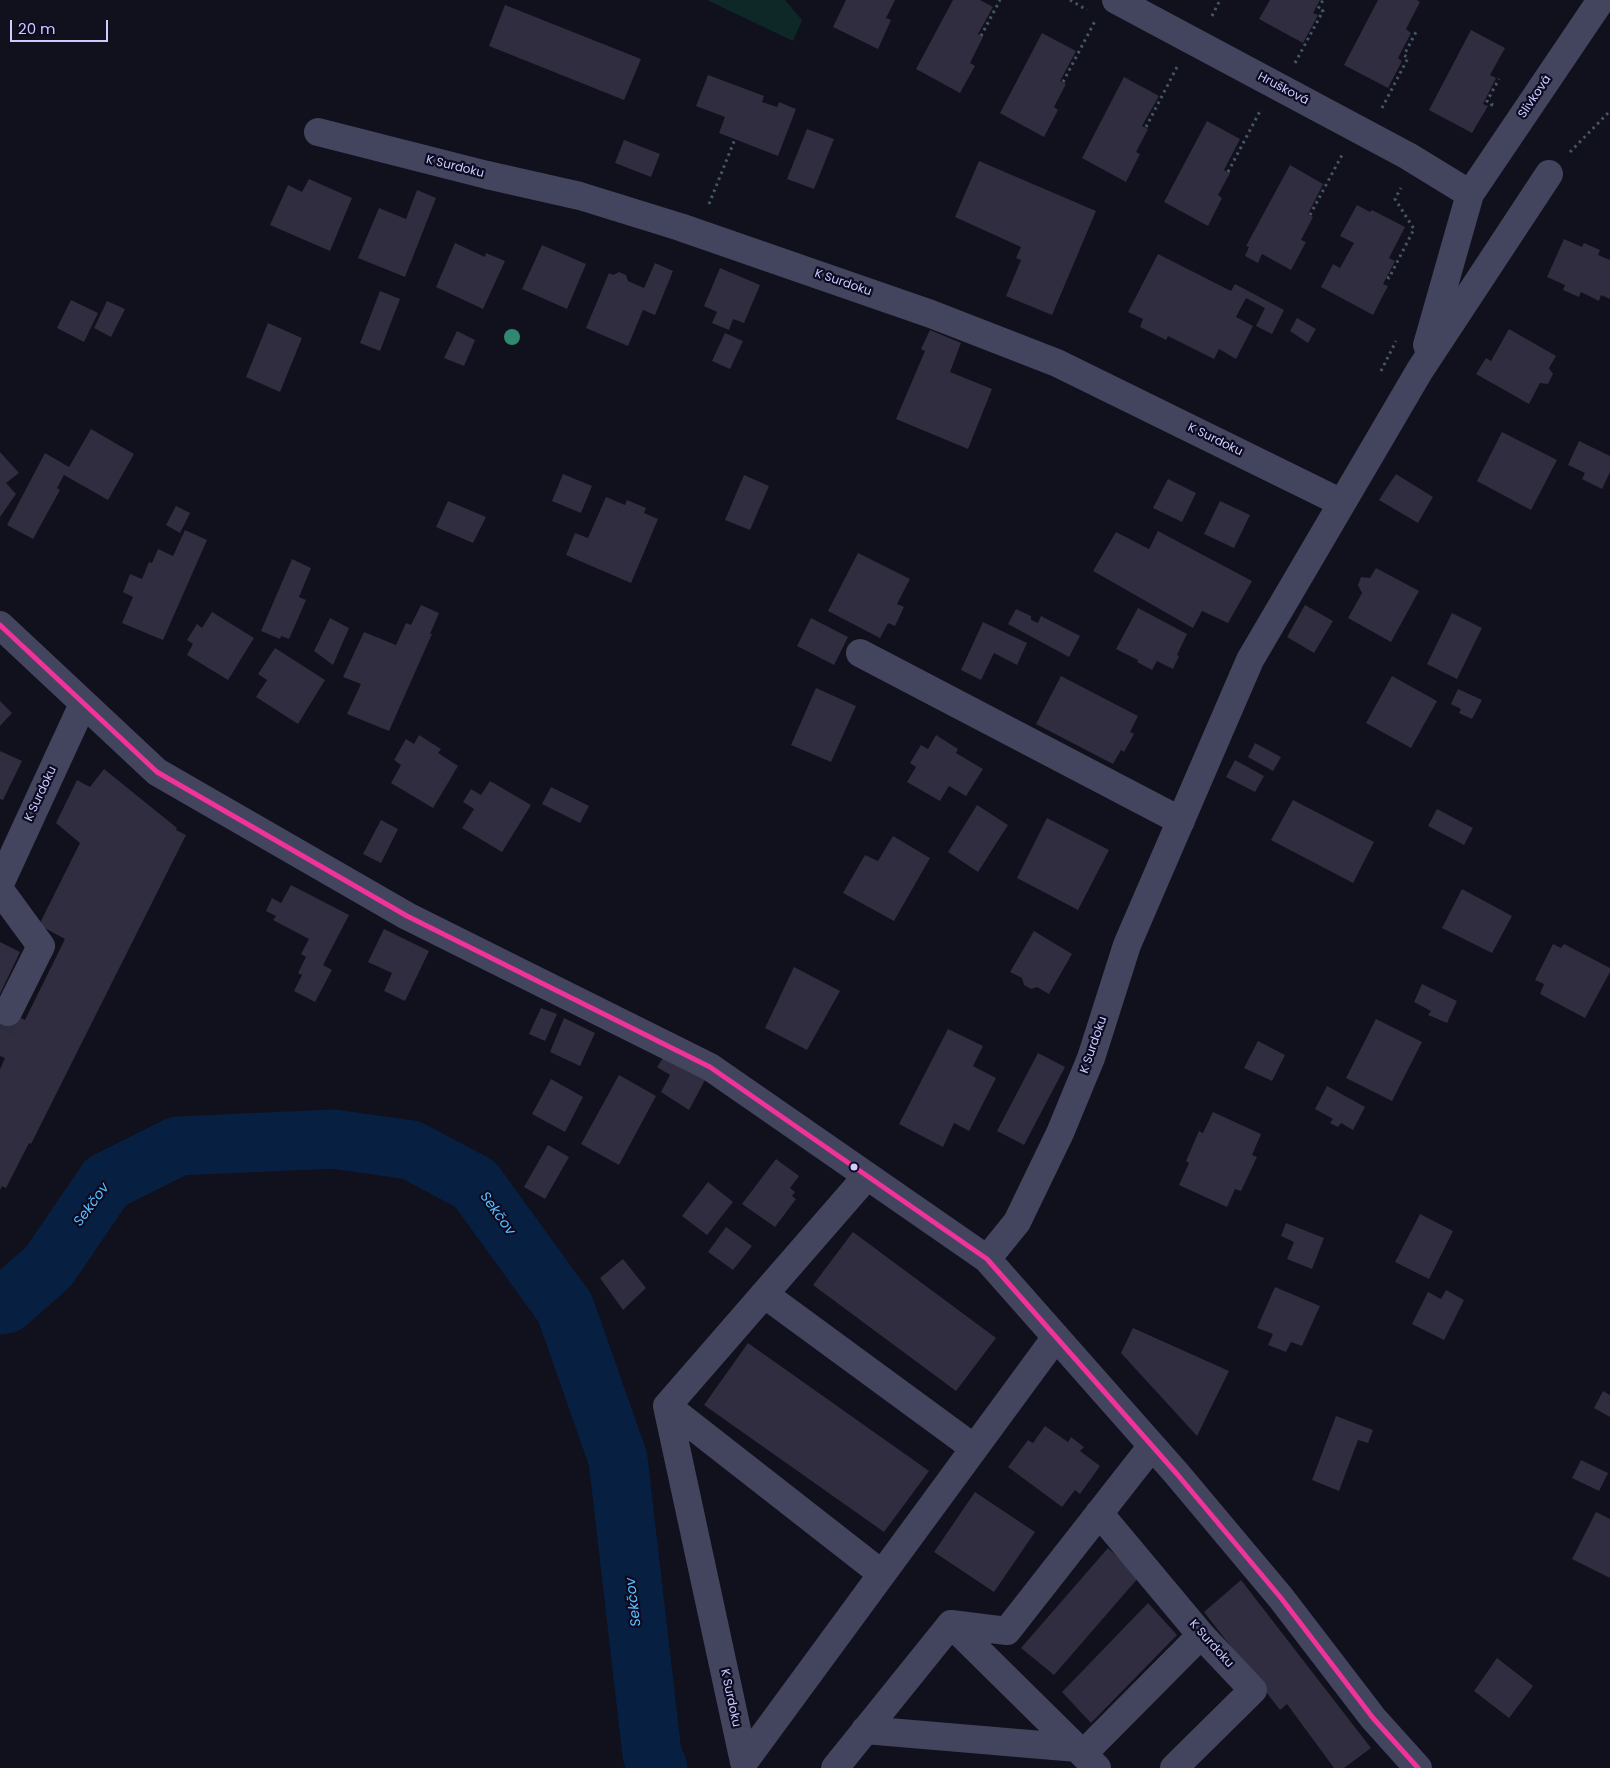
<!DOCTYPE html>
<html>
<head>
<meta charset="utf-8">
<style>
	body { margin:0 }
	#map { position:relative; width:1610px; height:1768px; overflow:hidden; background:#11101d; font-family:Poppins,sans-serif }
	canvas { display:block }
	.scale { position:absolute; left:10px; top:20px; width:98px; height:22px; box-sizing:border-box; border:2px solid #cdcbff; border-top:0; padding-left:6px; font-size:15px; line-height:18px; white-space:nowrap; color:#cdcbff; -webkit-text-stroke:4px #0d0b22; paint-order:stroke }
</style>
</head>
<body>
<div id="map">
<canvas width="1610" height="1768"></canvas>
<div class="scale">20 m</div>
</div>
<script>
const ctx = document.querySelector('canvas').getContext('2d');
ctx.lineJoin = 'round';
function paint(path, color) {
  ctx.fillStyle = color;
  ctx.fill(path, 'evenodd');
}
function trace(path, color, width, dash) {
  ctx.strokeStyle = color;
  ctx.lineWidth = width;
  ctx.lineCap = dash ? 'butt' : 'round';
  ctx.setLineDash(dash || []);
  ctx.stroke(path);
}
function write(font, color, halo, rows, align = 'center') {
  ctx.font = font + ' Poppins,sans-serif';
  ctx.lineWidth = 4.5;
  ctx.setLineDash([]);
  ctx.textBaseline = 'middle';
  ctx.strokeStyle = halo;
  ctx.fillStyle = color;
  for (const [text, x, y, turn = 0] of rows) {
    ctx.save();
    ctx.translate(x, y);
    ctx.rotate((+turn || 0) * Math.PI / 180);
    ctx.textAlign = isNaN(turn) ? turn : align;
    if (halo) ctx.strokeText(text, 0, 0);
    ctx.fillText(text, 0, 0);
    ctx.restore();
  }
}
paint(new Path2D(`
	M 707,0 L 785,0 L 802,20 L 793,41 Z`), '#0e2827');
trace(new Path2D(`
	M 0,1305 L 6,1304 L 49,1266 L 106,1182 L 178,1146 L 333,1139 L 411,1150 L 475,1184 L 565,1308 L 618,1459 L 652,1754 L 658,1768`), '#072041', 59);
paint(new Path2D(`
	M 846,0 L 895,0 L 886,18 L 891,20 L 878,49 L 833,27 Z
	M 953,0 L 980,0 L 993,7 L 978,34 L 983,37 L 970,63 L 975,66 L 960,93 L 916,69 Z
	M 1270,0 L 1320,0 L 1313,13 L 1318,15 L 1303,43 L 1259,19 Z
	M 1378,0 L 1417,0 L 1420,2 L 1406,29 L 1411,33 L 1398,58 L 1402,61 L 1388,88 L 1344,65 Z
	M 505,5 L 641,59 L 624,100 L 489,46 Z
	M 1471,30 L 1505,48 L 1490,75 L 1496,78 L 1483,104 L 1488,106 L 1472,133 L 1429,110 Z
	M 1042,33 L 1076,51 L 1060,81 L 1066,84 L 1054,107 L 1058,110 L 1044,137 L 1000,113 Z
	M 708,75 L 764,96 L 762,102 L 777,107 L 779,102 L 796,109 L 778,156 L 719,133 L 725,117 L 696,106 Z
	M 1124,77 L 1159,96 L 1142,126 L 1148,129 L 1136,152 L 1140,154 L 1126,182 L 1082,158 Z
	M 1207,121 L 1240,139 L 1224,170 L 1230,173 L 1218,195 L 1222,198 L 1208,226 L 1164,202 Z
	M 807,129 L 834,139 L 814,189 L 787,179 Z
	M 624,140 L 660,154 L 651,177 L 615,163 Z
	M 979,161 L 1096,211 L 1052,315 L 1006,296 L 1021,260 L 1016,258 L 1021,247 L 955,217 Z
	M 1290,165 L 1323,184 L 1308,214 L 1313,217 L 1301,240 L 1306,242 L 1291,270 L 1262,254 L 1258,263 L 1245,256 L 1249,247 L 1246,246 Z
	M 309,179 L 352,198 L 330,251 L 270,225 L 288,185 L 302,192 Z
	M 417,190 L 436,198 L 405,277 L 358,258 L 379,208 L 406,219 Z
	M 1357,205 L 1370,212 L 1372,210 L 1405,227 L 1389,258 L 1395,261 L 1383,284 L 1388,286 L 1373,315 L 1321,287 L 1333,264 L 1340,268 L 1354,243 L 1340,236 Z
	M 1564,239 L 1582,247 L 1584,243 L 1600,250 L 1598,255 L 1610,260 L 1610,299 L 1601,295 L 1599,301 L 1581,292 L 1579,297 L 1563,290 L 1565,285 L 1547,277 Z
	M 455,243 L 485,257 L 486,253 L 505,261 L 483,309 L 436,287 Z
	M 542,245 L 586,264 L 567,309 L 522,289 Z
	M 1158,254 L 1231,291 L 1235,284 L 1284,310 L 1272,334 L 1256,326 L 1265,308 L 1246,298 L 1236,317 L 1253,326 L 1236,359 L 1219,349 L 1214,359 L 1168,336 L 1166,340 L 1140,327 L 1143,319 L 1128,312 Z
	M 655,263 L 673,271 L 655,315 L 643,310 L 628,346 L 586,328 L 609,273 L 613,275 L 619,272 L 626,275 L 628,281 L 644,288 Z
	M 720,268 L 760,285 L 744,323 L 733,319 L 729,330 L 712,323 L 717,312 L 704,306 Z
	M 380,291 L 400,299 L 380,351 L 360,343 Z
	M 71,300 L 98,313 L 84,342 L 57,328 Z
	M 107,301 L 125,309 L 111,337 L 94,328 Z
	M 1297,318 L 1316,329 L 1308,343 L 1290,331 Z
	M 268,323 L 302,338 L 280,392 L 246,377 Z
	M 1509,329 L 1556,356 L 1549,368 L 1553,374 L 1548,384 L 1540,383 L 1529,404 L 1476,374 L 1486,358 L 1491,361 Z
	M 930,330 L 961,343 L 950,372 L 992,389 L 968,449 L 896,419 L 925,351 L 921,349 Z
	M 457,331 L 475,340 L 464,366 L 444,358 Z
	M 725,333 L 743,341 L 730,369 L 712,361 Z
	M 91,429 L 134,454 L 108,500 L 64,475 L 57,488 L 60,490 L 33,539 L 7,525 L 45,453 L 69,467 Z
	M 1502,432 L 1557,460 L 1531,510 L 1477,481 Z
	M 1579,441 L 1610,456 L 1610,472 L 1602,489 L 1582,479 L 1585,473 L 1568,465 Z
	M 0,452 L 19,473 L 6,483 L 16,494 L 0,517 Z
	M 563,474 L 592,486 L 581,513 L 552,501 Z
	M 1396,474 L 1433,497 L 1418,523 L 1379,500 Z
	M 744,475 L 769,486 L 750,530 L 725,520 Z
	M 1168,479 L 1196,493 L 1182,522 L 1153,508 Z
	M 606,497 L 625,505 L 627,500 L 646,508 L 644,513 L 658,519 L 631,583 L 566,555 L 575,533 L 588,538 Z
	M 448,501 L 486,517 L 473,543 L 436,527 Z
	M 1220,501 L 1250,515 L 1234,548 L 1204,534 Z
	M 176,506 L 190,513 L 180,533 L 166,525 Z
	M 185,530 L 207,540 L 163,640 L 122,623 L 133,597 L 123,592 L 130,574 L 142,579 L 149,562 L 152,563 L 158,549 L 173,556 Z
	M 1158,531 L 1252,581 L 1228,623 L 1202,611 L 1193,628 L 1093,571 L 1116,532 L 1149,549 Z
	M 858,553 L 910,579 L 897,604 L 904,607 L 895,626 L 888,623 L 880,638 L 828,611 Z
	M 292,559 L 311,568 L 299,597 L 306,600 L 289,639 L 281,636 L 280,639 L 261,631 Z
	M 1376,568 L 1419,591 L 1391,642 L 1348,618 L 1362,593 L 1358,585 L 1361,577 L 1370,578 Z
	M 421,605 L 439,613 L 430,634 L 432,634 L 389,731 L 347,714 L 361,684 L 343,677 L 364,632 L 396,645 L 406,623 L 411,625 Z
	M 1305,605 L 1333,621 L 1314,653 L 1287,637 Z
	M 1138,608 L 1187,634 L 1177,655 L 1179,656 L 1173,669 L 1157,661 L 1152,670 L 1137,662 L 1138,660 L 1116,649 Z
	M 1016,609 L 1031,616 L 1031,620 L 1038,623 L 1041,616 L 1080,636 L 1069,657 L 1008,624 Z
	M 212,612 L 254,638 L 228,680 L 187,655 L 193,644 L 187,640 L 197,624 L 202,628 Z
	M 1452,613 L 1482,628 L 1457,679 L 1427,664 Z
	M 330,618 L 349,628 L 333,665 L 314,651 Z
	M 811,618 L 848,637 L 834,665 L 797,646 Z
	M 983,622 L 1027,643 L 1017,665 L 994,653 L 981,680 L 961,670 Z
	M 275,648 L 325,680 L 298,724 L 256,697 L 267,680 L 258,674 Z
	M 1061,676 L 1138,716 L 1130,732 L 1134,734 L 1124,752 L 1121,750 L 1113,764 L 1036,724 Z
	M 1392,676 L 1437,701 L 1411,748 L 1366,723 Z
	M 816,688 L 856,706 L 831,762 L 791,745 Z
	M 1458,689 L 1482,700 L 1472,719 L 1459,713 L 1461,709 L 1451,704 Z
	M 0,701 L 12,713 L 0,726 Z
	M 419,735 L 441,749 L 438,753 L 458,766 L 433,808 L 391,783 L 401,765 L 394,760 L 406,739 L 414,744 Z
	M 936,735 L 958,749 L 956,753 L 983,769 L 966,796 L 949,786 L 940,801 L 907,782 L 916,767 L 910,763 L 921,745 L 928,749 Z
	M 1255,743 L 1281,757 L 1273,771 L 1248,757 Z
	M 0,751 L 22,761 L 3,800 L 0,799 Z
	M 1235,760 L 1264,776 L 1255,792 L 1226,777 Z
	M 104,769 L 177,828 L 176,830 L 186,835 L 31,1144 L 29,1143 L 6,1188 L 2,1186 L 0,1190 L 0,1069 L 5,1058 L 0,1056 L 0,1008 L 25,1020 L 65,939 L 39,925 L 80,843 L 56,823 L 77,780 L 90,787 Z
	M 490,781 L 531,805 L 502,852 L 462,828 L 474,809 L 463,802 L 471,789 L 481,795 Z
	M 551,787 L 589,806 L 580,823 L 542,804 Z
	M 1293,800 L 1374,842 L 1353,883 L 1271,840 Z
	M 977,805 L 1008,825 L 978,872 L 948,852 Z
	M 1437,809 L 1473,828 L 1464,845 L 1428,826 Z
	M 1047,818 L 1109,850 L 1078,910 L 1017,878 Z
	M 381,820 L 398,829 L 381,863 L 363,854 Z
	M 893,836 L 930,858 L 894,921 L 843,893 L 865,855 L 878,861 Z
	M 291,885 L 349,915 L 323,965 L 332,970 L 315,1002 L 294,991 L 302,975 L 298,973 L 306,957 L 301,954 L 309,939 L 273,920 L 276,916 L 266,911 L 272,898 L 281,903 Z
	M 1462,889 L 1512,916 L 1492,953 L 1442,928 Z
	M 384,929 L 429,951 L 405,1001 L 384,991 L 392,973 L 368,962 Z
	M 1034,931 L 1072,954 L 1049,994 L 1037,987 L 1031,989 L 1024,985 L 1022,978 L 1010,972 Z
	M 0,942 L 20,952 L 0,994 Z
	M 1553,944 L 1561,948 L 1564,944 L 1610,968 L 1610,972 L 1585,1018 L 1540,994 L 1544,984 L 1535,980 Z
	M 794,967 L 840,991 L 807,1050 L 765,1028 Z
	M 1422,984 L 1457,1001 L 1447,1023 L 1428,1015 L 1431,1011 L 1414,1002 Z
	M 541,1008 L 557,1014 L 545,1041 L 529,1034 Z
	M 564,1018 L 595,1033 L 580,1066 L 550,1052 Z
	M 1376,1019 L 1422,1042 L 1392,1101 L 1346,1078 Z
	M 948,1029 L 983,1046 L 973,1066 L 996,1078 L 969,1131 L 954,1123 L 943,1147 L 899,1124 Z
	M 1258,1041 L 1285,1055 L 1272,1081 L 1244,1068 Z
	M 1038,1053 L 1065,1067 L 1024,1145 L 997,1131 Z
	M 665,1055 L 706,1078 L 689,1110 L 661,1092 L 670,1075 L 657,1067 Z
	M 619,1075 L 656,1096 L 619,1165 L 581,1144 Z
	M 551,1079 L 583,1097 L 565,1132 L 532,1114 Z
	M 1327,1086 L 1365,1107 L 1353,1130 L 1341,1123 L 1338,1127 L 1330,1123 L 1333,1119 L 1315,1109 Z
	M 1213,1112 L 1261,1134 L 1252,1155 L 1257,1157 L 1241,1191 L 1235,1189 L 1227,1207 L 1179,1185 L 1189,1163 L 1186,1161 L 1199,1131 L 1203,1133 Z
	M 548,1145 L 569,1157 L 545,1199 L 524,1187 Z
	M 776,1159 L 799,1176 L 790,1188 L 795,1192 L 792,1196 L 796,1199 L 775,1227 L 742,1204 Z
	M 708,1182 L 733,1202 L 707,1235 L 682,1216 Z
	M 1420,1214 L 1453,1231 L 1429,1279 L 1395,1262 Z
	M 1286,1223 L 1324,1238 L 1312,1269 L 1287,1259 L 1294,1242 L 1281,1236 Z
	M 726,1227 L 752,1246 L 733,1270 L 708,1252 Z
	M 853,1232 L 996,1338 L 956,1391 L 813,1285 Z
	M 623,1259 L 646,1288 L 623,1310 L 600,1278 Z
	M 1275,1287 L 1320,1306 L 1302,1346 L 1291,1342 L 1286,1352 L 1268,1345 L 1273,1334 L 1257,1328 Z
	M 1446,1290 L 1464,1300 L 1444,1340 L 1412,1324 L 1428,1292 L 1441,1299 Z
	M 1133,1328 L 1229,1371 L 1197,1436 L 1121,1353 Z
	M 748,1343 L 929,1471 L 884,1532 L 704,1405 Z
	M 1603,1391 L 1610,1395 L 1610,1417 L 1594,1408 Z
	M 1336,1416 L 1373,1430 L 1368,1443 L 1358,1440 L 1339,1491 L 1312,1480 Z
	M 1045,1426 L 1068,1442 L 1071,1437 L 1084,1447 L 1080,1451 L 1100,1466 L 1080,1494 L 1075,1490 L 1062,1507 L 1008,1467 L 1028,1440 L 1033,1443 Z
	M 1581,1460 L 1608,1473 L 1599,1491 L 1572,1478 Z
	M 975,1492 L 1035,1532 L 994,1592 L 934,1552 Z
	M 1596,1512 L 1610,1519 L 1610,1578 L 1572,1559 Z
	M 1108,1548 L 1139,1577 L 1054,1675 L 1021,1648 Z
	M 1241,1580 L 1371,1748 L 1344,1768 L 1334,1768 L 1287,1704 L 1280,1710 L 1204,1612 Z
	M 1148,1603 L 1177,1635 L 1091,1723 L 1062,1692 Z
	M 1497,1658 L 1533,1686 L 1509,1718 L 1474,1691 Z`), '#2f2d3f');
trace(new Path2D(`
	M 0,1028 L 8,1012`), '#2d2c3f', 28, [28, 14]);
trace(new Path2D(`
	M 1070,0 L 1087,10
	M 1212,16 L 1220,0
	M 981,36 L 1000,0
	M 1295,63 L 1323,11 L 1318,9 L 1323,0
	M 1063,82 L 1095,21
	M 1491,106 L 1492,104 L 1487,101 L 1499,79
	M 1382,108 L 1408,58 L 1404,55 L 1416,32
	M 1146,127 L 1177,67
	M 1570,152 L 1610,111
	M 1228,172 L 1260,111
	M 709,204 L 735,139
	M 1310,215 L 1342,155
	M 1387,277 L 1389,278 L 1414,229 L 1395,199 L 1401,188
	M 1381,371 L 1396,341`), '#445764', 3, [2.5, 4]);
trace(new Path2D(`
	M 1116,0 L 1408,156 L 1470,194 L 1427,345
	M 318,132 L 487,175 L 580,196 L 680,227 L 931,314 L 1057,363 L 1342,503
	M 1470,194 L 1601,0
	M 0,625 L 157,772 L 407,916 L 710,1067 L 987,1259 L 1177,1474 L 1281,1598 L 1373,1718 L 1418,1768
	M 860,653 L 1181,821
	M 0,884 L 83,704
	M 0,890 L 41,946 L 8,1012
	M 867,1176 L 667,1406 L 744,1762 L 1056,1337
	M 987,1259 L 1017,1222 L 1060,1133 L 1091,1058 L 1127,945 L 1250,660 L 1420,370 L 1549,174
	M 764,1294 L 974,1448
	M 667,1406 L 882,1574
	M 1099,1513 L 1201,1635 L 1253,1690 L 1174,1768
	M 951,1624 L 1097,1768
	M 865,1730 L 1077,1748
	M 1083,1754 L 1201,1635
	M 835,1768 L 951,1624 L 1007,1631 L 1152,1446`), '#43455e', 28);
trace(new Path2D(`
	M 0,625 L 157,772 L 407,916 L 710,1067 L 987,1259 L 1177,1474 L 1281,1598 L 1373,1718 L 1418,1768`), '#ef339a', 5);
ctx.fillStyle = '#318871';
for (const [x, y] of [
	[512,337]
]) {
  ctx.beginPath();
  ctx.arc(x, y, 8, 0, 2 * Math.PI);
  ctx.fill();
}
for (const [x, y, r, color] of [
	[854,1167,4.5,"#cdcbff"]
]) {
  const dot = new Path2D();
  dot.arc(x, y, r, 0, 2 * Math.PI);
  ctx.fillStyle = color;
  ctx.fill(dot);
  trace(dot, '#0d0b22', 2);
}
write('12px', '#cdcbff', '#0d0b22', [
	["Hrušková",1283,89,28],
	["Slivková",1535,97,-56],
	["K Surdoku",455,167,14],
	["K Surdoku",843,283,19],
	["K Surdoku",1215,440,26],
	["K Surdoku",41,794,-65],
	["K Surdoku",1094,1045,-71],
	["K Surdoku",1211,1644,48],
	["K Surdoku",730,1698,78]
]);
write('italic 14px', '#59c0ff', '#0d0b22', [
	["Sekčov",92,1205,-54],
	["Sekčov",497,1214,54],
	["Sekčov",634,1602,-97]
]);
</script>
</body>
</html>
